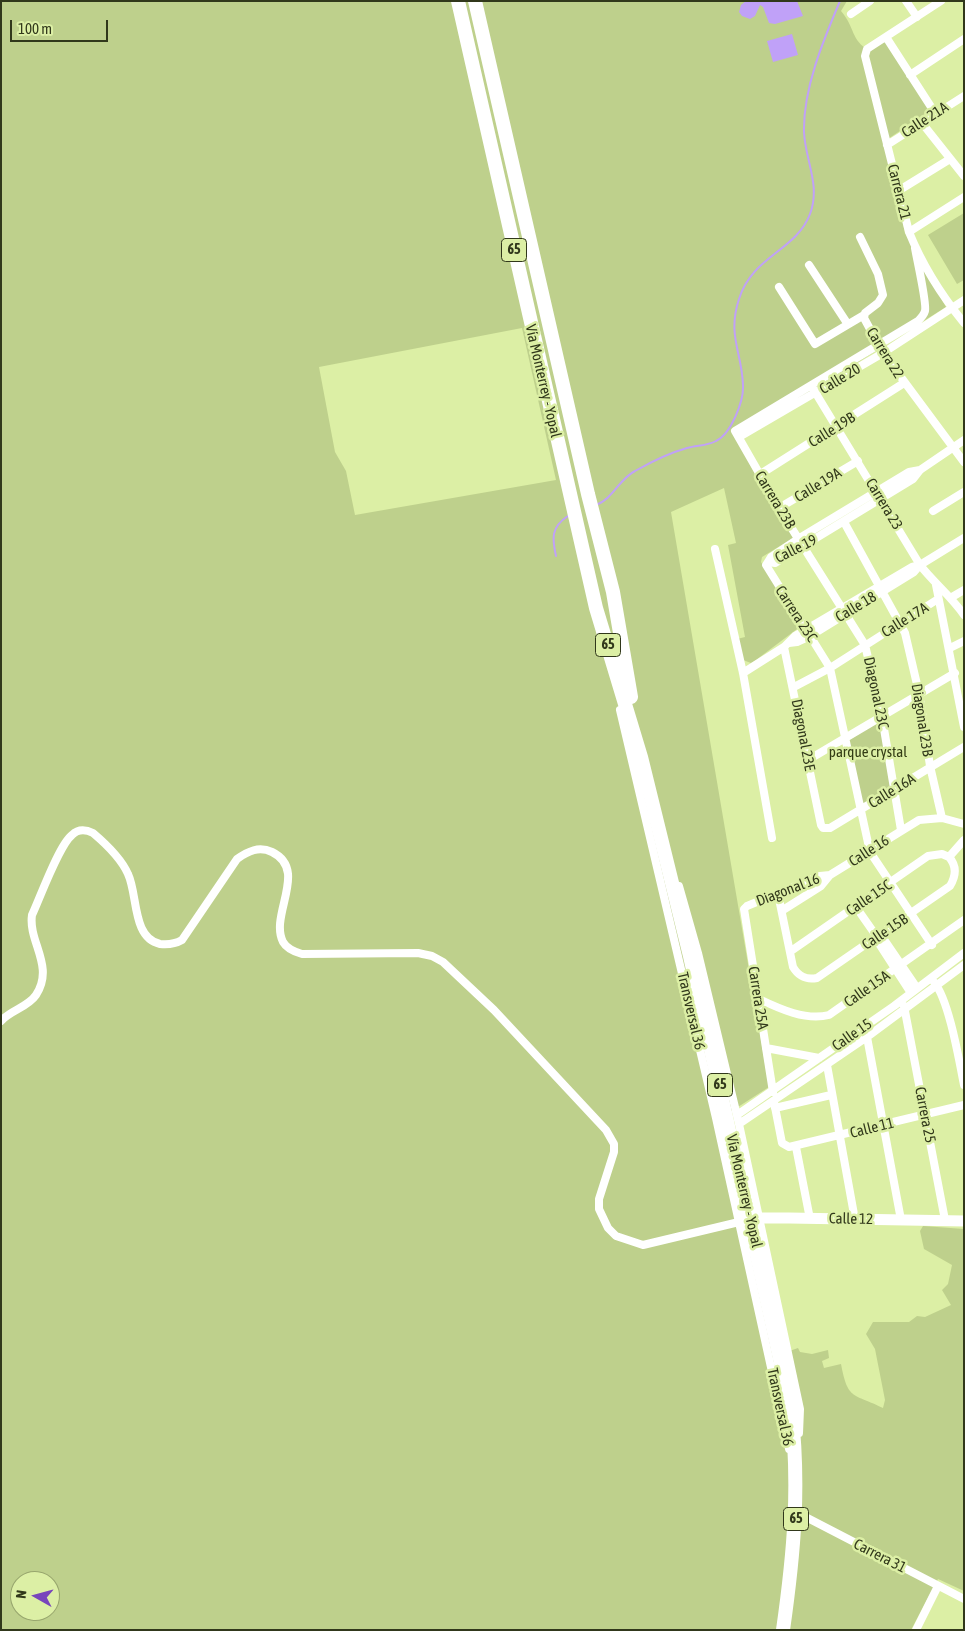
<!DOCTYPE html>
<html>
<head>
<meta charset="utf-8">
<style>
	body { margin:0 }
	#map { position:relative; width:965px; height:1631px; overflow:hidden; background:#dcefa5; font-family:"Asap Condensed",sans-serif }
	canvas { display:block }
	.frame { position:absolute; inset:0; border:2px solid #31381b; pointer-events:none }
	.north { position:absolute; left:10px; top:1571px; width:50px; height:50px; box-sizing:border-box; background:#dcefa5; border:1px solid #98a66e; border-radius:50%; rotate:277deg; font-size:14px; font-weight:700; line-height:20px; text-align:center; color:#31381b }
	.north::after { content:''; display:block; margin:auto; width:18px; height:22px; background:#7845bc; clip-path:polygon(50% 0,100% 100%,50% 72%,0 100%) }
	.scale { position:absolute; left:10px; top:20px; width:98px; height:22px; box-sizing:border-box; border:2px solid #31381b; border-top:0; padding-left:6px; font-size:15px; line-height:18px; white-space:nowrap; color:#31381b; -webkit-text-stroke:4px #dcefa5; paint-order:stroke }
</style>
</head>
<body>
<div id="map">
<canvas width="965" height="1631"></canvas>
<div class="frame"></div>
<div class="north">N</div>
<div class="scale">100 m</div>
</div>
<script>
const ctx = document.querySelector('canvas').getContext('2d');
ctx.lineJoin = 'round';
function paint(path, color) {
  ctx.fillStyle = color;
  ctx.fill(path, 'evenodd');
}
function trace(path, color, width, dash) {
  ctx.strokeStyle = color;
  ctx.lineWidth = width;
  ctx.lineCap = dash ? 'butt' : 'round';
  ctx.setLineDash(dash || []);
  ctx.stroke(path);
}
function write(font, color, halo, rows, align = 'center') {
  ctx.font = font + ' "Asap Condensed",sans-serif';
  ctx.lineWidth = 5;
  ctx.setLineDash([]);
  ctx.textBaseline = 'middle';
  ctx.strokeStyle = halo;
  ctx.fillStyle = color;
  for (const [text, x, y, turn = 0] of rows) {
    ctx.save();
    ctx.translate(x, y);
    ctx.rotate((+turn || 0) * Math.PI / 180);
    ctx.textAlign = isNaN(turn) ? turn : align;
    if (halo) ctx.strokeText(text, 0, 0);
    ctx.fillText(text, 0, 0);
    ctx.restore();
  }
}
paint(new Path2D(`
	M 1,1 L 847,1 L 841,11 C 855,27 851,41 869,50 L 886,40 L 931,110 L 885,141 L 905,233 L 946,307 L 828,381 L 736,436 L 756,476 L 793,538 L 762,557 L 761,562 L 801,626 L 756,660 L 751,663 L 743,660 L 737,639 L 745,637 L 728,545 L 736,543 L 724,488 L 671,512 L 769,1087 L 727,1114 L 781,1354 L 798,1348 L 800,1352 L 812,1354 L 828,1350 L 829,1358 L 822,1361 L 824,1368 L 841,1364 C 848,1401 853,1393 883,1408 L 885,1400 L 875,1349 L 866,1334 L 873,1322 L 909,1322 L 917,1316 L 925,1317 L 951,1305 L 942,1290 L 948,1284 L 952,1265 L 924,1249 L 920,1231 L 923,1226 L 964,1229 L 964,1591 L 938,1579 L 911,1630 L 1,1630 ZM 522,328 L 556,480 L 355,515 L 346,471 L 335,452 L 319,367 ZM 20,1581 L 50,1581 L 50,1611 L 20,1611 Z
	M 964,213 L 964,280 L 957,284 L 928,235 Z
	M 879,721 L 892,790 L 862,807 L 849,740 Z`), '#bed08c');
paint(new Path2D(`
	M 746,1 L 797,1 L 803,16 L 775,24 L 769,23 L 763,7 L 760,5 L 755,16 L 750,19 L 742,16 L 739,12 L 741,5 Z
	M 792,34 L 798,55 L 773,62 L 767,41 Z`), '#c0a1f8');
trace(new Path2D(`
	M 596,505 C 613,499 619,479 635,471 C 651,462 669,453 687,448 C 697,445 707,446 716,441 C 731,434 744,401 743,385 C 742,352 727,336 739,299 C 752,256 796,251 810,214 C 821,185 805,160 804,132 C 803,89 823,41 840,1
	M 556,556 C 552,538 551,527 568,516`), '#c0a1f8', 2);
trace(new Path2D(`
	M 906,1 L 917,17
	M 941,1 L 867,49 L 865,56 L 909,232 C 922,264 942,296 964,323
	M 851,14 L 870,1
	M 886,37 L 935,113
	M 910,75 L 964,39
	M 922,123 L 964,176
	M 887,145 L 964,96
	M 898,191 L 950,159
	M 909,232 L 964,197
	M 860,237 L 878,274 L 883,295 L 878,303 L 865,313 L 864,318 L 883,353 L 964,462
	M 809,265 L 847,323
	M 779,287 L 815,344 L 864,315
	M 812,387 L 920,565 C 934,583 951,596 964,615
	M 739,437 L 883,353 L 964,300
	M 920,470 L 909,472 L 798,539 L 771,557 L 766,565 L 830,668 L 870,852 L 932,945
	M 759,475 L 904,383
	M 779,508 L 858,461
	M 933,511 L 964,492
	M 844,522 L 905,633 L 919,693 L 930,766 L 942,818
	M 715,549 L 743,673 L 772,838
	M 770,562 L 775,563 L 913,479 L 920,470 L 964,440
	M 936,585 L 964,727
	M 952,597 L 964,590
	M 789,643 L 797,642 L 810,636 L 914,572 L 920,565 L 964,538
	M 784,647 L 821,825 L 823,828 L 830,828 L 964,747
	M 950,648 L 964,641
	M 743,673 L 784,647 L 795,636 L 912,567 L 920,565
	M 794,687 L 830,668 L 938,599
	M 620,710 L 716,1118 L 789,1449
	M 808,760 L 955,673
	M 901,830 L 882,717 L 865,645 L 779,508 L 735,431 L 918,321 C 921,318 924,315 925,311 C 927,303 917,260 915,248
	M 949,857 L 964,840
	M 679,886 L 698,953 L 739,1124 L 800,1409 L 799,1433
	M 778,894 L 793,967 C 799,977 806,980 817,978 L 950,886 C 956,876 957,866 949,857
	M 856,907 L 877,937 L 878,942 L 911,993
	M 783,910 L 821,886 L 830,875 L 919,820 L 942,818 L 964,824
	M 877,937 L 883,938 L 917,988
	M 791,951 L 928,856 L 942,854 L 949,857
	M 934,982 C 949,1000 959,1060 964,1085
	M 759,999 C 780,1009 806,1021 829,1015 L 964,920
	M 904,1006 L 945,1220
	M 1,1021 C 11,1010 28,1007 36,995 C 55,966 28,942 32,915 C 40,898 59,845 72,835 C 78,829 85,829 93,833 C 106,844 121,858 128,874 C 138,895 132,938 160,944 C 169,945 175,944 182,940 L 237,859 C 248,851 259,846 272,852 C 309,870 269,915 283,942 C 287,949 295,952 302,954 L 418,953 L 432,956 L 443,962 L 494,1010 L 606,1130 L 614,1144 L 614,1152 L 599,1199 L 599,1209 L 608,1228 L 616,1236 L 643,1245 L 739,1222
	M 867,1037 L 901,1220
	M 766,1048 L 819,1058
	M 827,1065 L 855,1220
	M 773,1092 L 744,909 L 747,906 L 820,876 L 830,875
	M 774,1102 L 782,1143 L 789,1147 L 964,1105
	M 775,1108 L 831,1095
	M 737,1115 L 894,1006 L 964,953
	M 739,1124 L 867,1037 L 964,965
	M 796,1147 L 810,1219
	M 796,1512 L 964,1599
	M 916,1630 L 938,1586`), '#fff', 8);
trace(new Path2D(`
	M 739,1222 L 760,1218 L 789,1218 L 964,1221`), '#fff', 11);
trace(new Path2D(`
	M 458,1 L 596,608 L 641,757 L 690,956 L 791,1408 C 800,1486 794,1553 783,1630
	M 475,1 L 588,494 L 613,592 L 631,697`), '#fff', 14);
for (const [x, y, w] of [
	[514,250,25],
	[608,645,25],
	[720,1085,25],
	[796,1519,25]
]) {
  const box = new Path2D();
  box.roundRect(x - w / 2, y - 11.5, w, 23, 4);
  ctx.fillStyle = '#dcefa5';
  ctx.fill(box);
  trace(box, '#31381b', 1);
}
write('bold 14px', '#31381b', null, [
	["65",514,250],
	["65",608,645],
	["65",720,1085],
	["65",796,1519]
]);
write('15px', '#31381b', '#dcefa5', [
	["Calle 21A",925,120,-33],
	["Carrera 21",899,192,76],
	["Carrera 22",885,353,58],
	["Calle 20",840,379,-31],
	["Vía Monterrey - Yopal",543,381,77],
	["Calle 19B",832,430,-32],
	["Calle 19A",818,485,-31],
	["Carrera 23B",775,500,59],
	["Carrera 23",884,504,59],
	["Calle 19",796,549,-27],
	["Calle 18",856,607,-31],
	["Carrera 23C",796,614,57],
	["Calle 17A",905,620,-32],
	["Diagonal 23C",876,693,78],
	["Diagonal 23B",922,720,81],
	["Diagonal 23E",803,735,79],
	["Calle 16A",892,791,-32],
	["Calle 16",869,851,-33],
	["Diagonal 16",788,890,-21],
	["Calle 15C",869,898,-34],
	["Calle 15B",885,932,-34],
	["Calle 15A",867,989,-35],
	["Carrera 25A",758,998,81],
	["Transversal 36",691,1011,77],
	["Calle 15",852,1035,-35],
	["Carrera 25",925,1115,79],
	["Calle 11",872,1128,-14],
	["Vía Monterrey - Yopal",744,1191,77],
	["Calle 12",851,1219,1],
	["Transversal 36",780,1407,78],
	["Carrera 31",880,1556,27]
]);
write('15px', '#333c14', '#dcefa5', [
	["parque crystal",868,752]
]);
</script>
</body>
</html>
